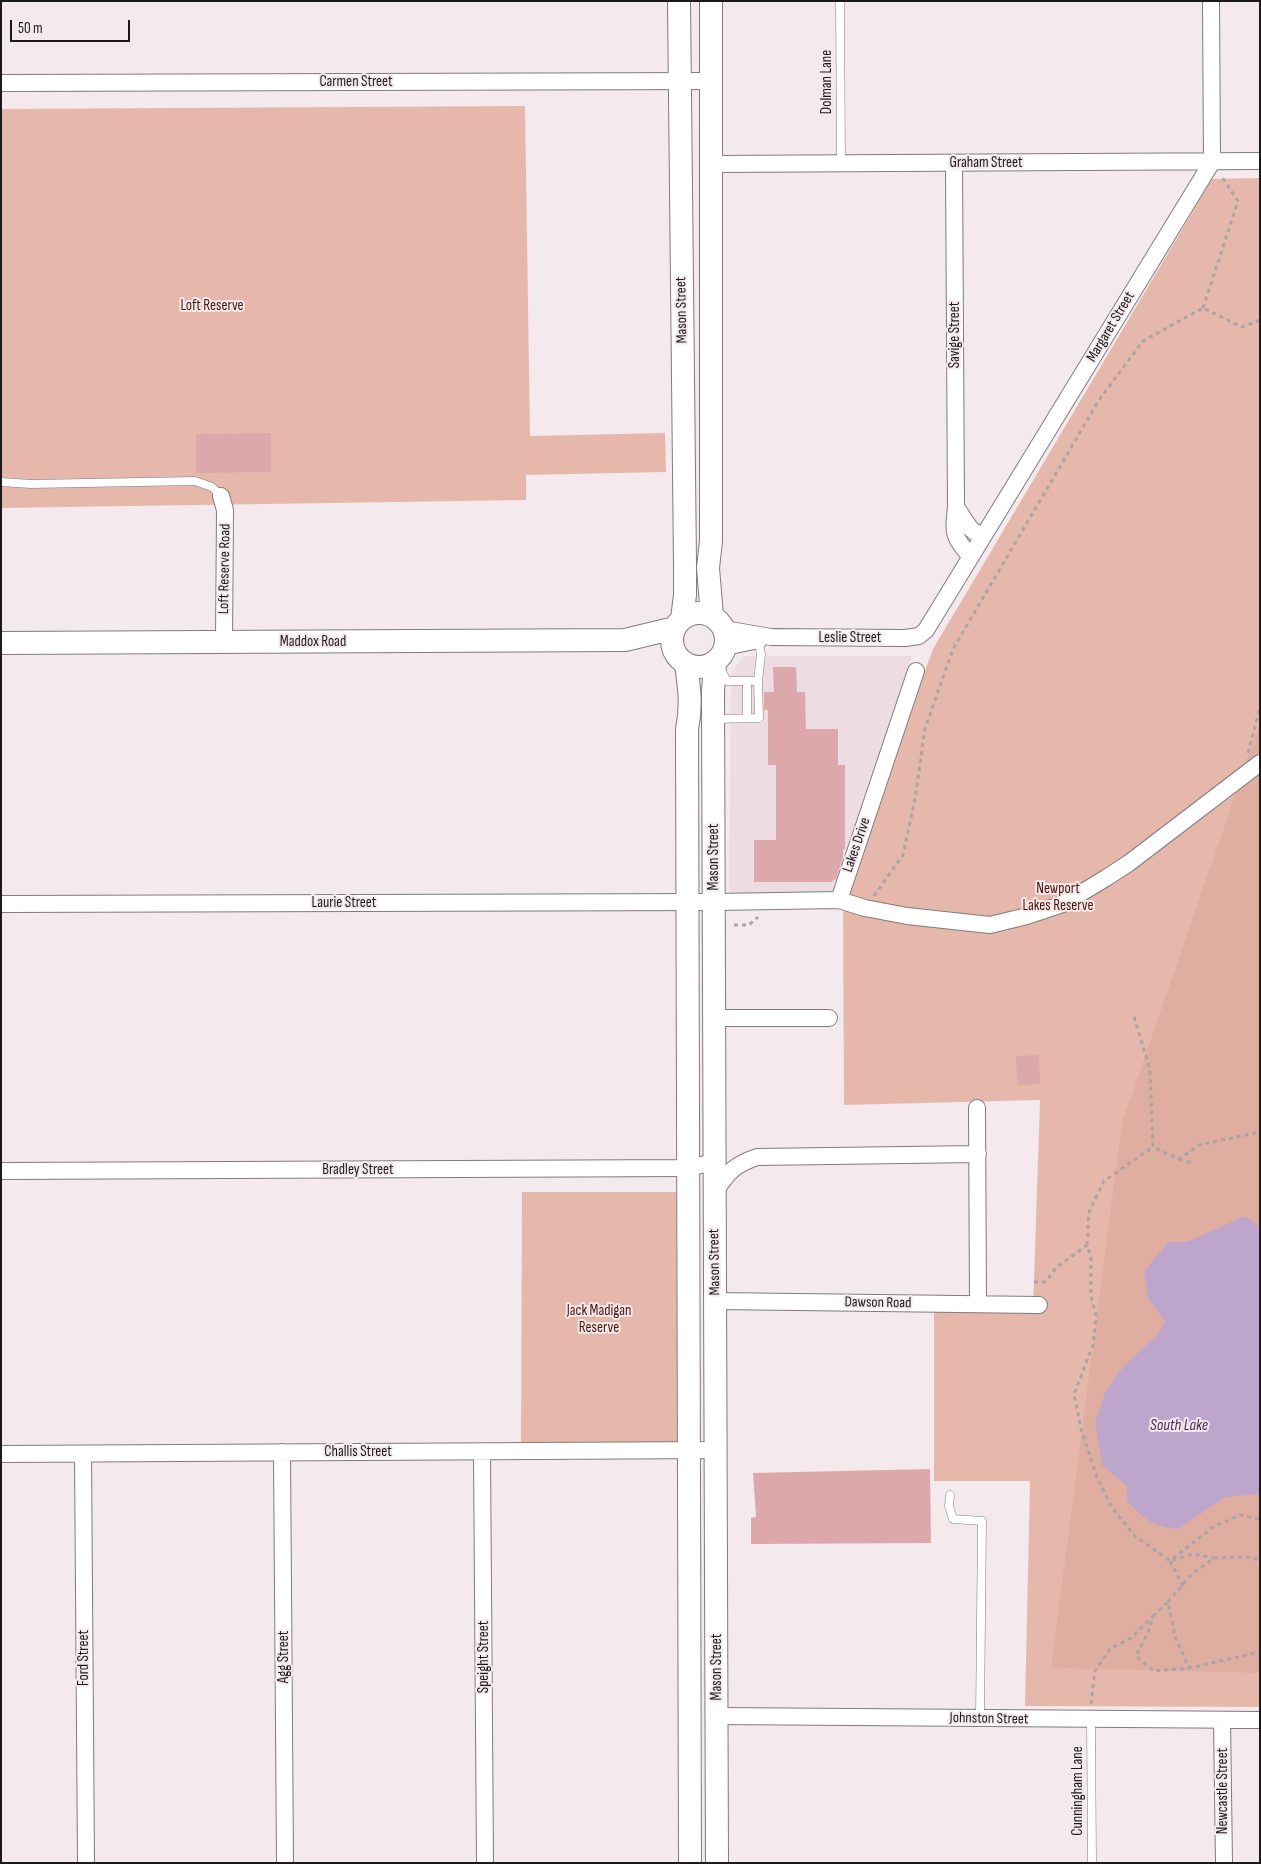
<!DOCTYPE html>
<html>
<head>
<meta charset="utf-8">
<style>
	body { margin:0 }
	#map { position:relative; width:1261px; height:1864px; overflow:hidden; background:#f4eaed; font-family:"Sofia Sans Condensed",sans-serif }
	canvas { display:block }
	.frame { position:absolute; inset:0; border:2px solid #1d1a1b; pointer-events:none }
	.scale { position:absolute; left:10px; top:20px; width:120px; height:22px; box-sizing:border-box; border:2px solid #1d1a1b; border-top:0; padding-left:6px; font-size:15px; line-height:18px; white-space:nowrap; color:#1d1a1b; -webkit-text-stroke:4px #f4eaed; paint-order:stroke }
</style>
</head>
<body>
<div id="map">
<canvas width="1261" height="1864"></canvas>
<div class="frame"></div>
<div class="scale">50 m</div>
</div>
<script>
const ctx = document.querySelector('canvas').getContext('2d');
ctx.lineJoin = 'round';
function paint(path, color) {
  ctx.fillStyle = color;
  ctx.fill(path, 'evenodd');
}
function trace(path, color, width, dash) {
  ctx.strokeStyle = color;
  ctx.lineWidth = width;
  ctx.lineCap = dash ? 'butt' : 'round';
  ctx.setLineDash(dash || []);
  ctx.stroke(path);
}
function write(font, color, halo, rows, align = 'center') {
  ctx.font = font + ' "Sofia Sans Condensed",sans-serif';
  ctx.lineWidth = 4;
  ctx.setLineDash([]);
  ctx.textBaseline = 'middle';
  ctx.strokeStyle = halo;
  ctx.fillStyle = color;
  for (const [text, x, y, turn = 0] of rows) {
    ctx.save();
    ctx.translate(x, y);
    ctx.rotate((+turn || 0) * Math.PI / 180);
    ctx.textAlign = isNaN(turn) ? turn : align;
    if (halo) ctx.strokeText(text, 0, 0);
    ctx.fillText(text, 0, 0);
    ctx.restore();
  }
}
paint(new Path2D(`
	M 744,656 L 912,656 L 836,893 L 729,895 L 731,673 Z`), '#eddce2');
paint(new Path2D(`
	M 525,106 L 530,436 L 665,433 L 666,472 L 526,475 L 526,500 L 1,508 L 1,109 Z
	M 1260,178 L 1260,1707 L 1025,1706 L 1030,1481 L 934,1481 L 934,1311 L 1033,1310 L 1040,1100 L 844,1105 L 843,899 L 933,649 L 1212,179 Z
	M 522,1192 L 676,1192 L 678,1448 L 521,1446 Z`), '#e6b8ab');
paint(new Path2D(`
	M 1260,723 L 1260,1673 L 1051,1668 L 1122,1123 Z`), '#dfaea1');
paint(new Path2D(`
	M 1245,1216 L 1260,1227 L 1260,1494 L 1225,1497 L 1178,1529 C 1152,1527 1144,1519 1127,1501 L 1127,1486 L 1102,1465 L 1095,1423 L 1105,1393 L 1123,1367 L 1158,1334 L 1165,1321 L 1148,1298 L 1144,1272 L 1168,1242 L 1187,1242 Z`), '#bea5cb');
paint(new Path2D(`
	M 271,433 L 271,472 L 196,473 L 196,434 Z
	M 773,667 L 796,667 L 797,692 L 805,692 L 806,729 L 838,729 L 838,765 L 845,765 L 845,849 L 843,849 L 843,857 L 836,879 L 831,882 L 754,882 L 754,840 L 776,840 L 776,765 L 768,765 L 768,710 L 764,710 L 764,692 L 774,692 Z
	M 1039,1055 L 1040,1084 L 1017,1085 L 1016,1056 Z
	M 930,1469 L 931,1543 L 751,1544 L 751,1518 L 756,1517 L 753,1473 Z`), '#dca8ab');
const lane = new Path2D(`
	M 840,1 L 841,164
	M 1,482 L 31,484 L 195,481 L 212,487 L 221,496
	M 721,670 L 727,681 L 758,681
	M 747,718 L 747,681
	M 714,719 L 759,718 L 758,681 L 761,654 L 758,640
	M 950,1495 L 949,1506 L 953,1519 L 982,1521 L 980,1718
	M 1091,1720 L 1092,1863`);
const street = new Path2D(`
	M 1,83 L 712,81
	M 954,163 L 956,507 C 953,535 953,536 971,557
	M 712,164 L 1260,161
	M 221,496 L 225,510 L 224,642
	M 956,507 L 970,528 L 982,538
	M 724,629 L 771,637 L 905,638 L 919,636 L 926,630 L 1212,162 L 1211,1
	M 725,647 L 759,640
	M 839,900 L 865,908 L 907,916 L 990,925 L 1027,916 L 1063,904 L 1106,878 L 1129,863 L 1260,763
	M 1,904 L 714,902 L 839,900 L 916,671
	M 714,1018 L 829,1018
	M 977,1108 L 978,1304
	M 1,1171 L 688,1168 L 714,1162
	M 715,1192 C 728,1172 734,1165 757,1157 L 978,1154
	M 716,1301 L 1039,1305
	M 282,1452 L 285,1863
	M 482,1452 L 485,1863
	M 1,1454 L 715,1450
	M 83,1454 L 86,1863
	M 717,1716 L 1260,1720
	M 1222,1720 L 1224,1863`);
const secondary = new Path2D(`
	M 679,1 L 685,565 L 685,595 L 682,619
	M 711,1 L 711,541 L 708,568 L 712,616
	M672 640a27 27 0 1 1 54 0a27 27 0 1 1-54 0Z
	M 1,643 L 625,640 L 675,628
	M 715,662 L 713,692 L 717,1863
	M 686,664 C 689,686 692,706 687,729 L 690,1863`);
trace(lane, '#827a7d', 9);
trace(street, '#827a7d', 18);
trace(secondary, '#827a7d', 24);
trace(new Path2D(`
	M 1203,308 L 1238,201 L 1222,177
	M 1248,753 L 1260,708
	M 874,896 L 903,855 L 915,799 L 925,729 L 953,649 L 1099,400 L 1143,341 L 1203,308 L 1242,327 L 1260,320
	M 734,925 L 749,925 L 758,917
	M 1134,1017 L 1150,1070 L 1153,1147 L 1179,1159 L 1199,1145 L 1260,1132
	M 1179,1159 L 1192,1163
	M 1087,1245 L 1089,1212 L 1104,1181 L 1153,1147
	M 1034,1282 L 1045,1282 L 1057,1267 L 1087,1245 L 1091,1258 L 1091,1296 L 1096,1316 L 1093,1345 L 1074,1394 L 1081,1429 L 1097,1477 L 1112,1508 L 1135,1536 L 1170,1561 L 1194,1554 L 1214,1558
	M 1183,1586 L 1170,1561 L 1213,1527 L 1240,1515 L 1260,1519
	M 1168,1602 L 1192,1574 L 1214,1558 L 1251,1557 L 1260,1561
	M 1153,1616 L 1168,1602 L 1175,1636 L 1189,1668
	M 1091,1704 L 1095,1671 L 1110,1649 L 1131,1638 L 1153,1616 L 1149,1630 L 1136,1656 L 1154,1671 L 1189,1668 L 1260,1652`), '#aba4a6', 3, [4, 4]);
trace(lane, '#fff', 8);
trace(street, '#fff', 16);
trace(secondary, '#fff', 22);
write('15px', '#1d1a1b', '#f4eaed', [
	["Carmen Street",356,82],
	["Dolman Lane",827,82,-90],
	["Graham Street",986,163],
	["Mason Street",682,310,-91],
	["Margaret Street",1111,327,-59],
	["Savige Street",955,335,-90],
	["Loft Reserve Road",225,569,-89],
	["Leslie Street",850,638],
	["Maddox Road",313,642],
	["Lakes Drive",857,845,-71],
	["Mason Street",714,857,-90],
	["Laurie Street",344,903],
	["Bradley Street",358,1170],
	["Mason Street",715,1262,-91],
	["Dawson Road",878,1303,1],
	["Challis Street",358,1452],
	["Agg Street",284,1657,-90],
	["Speight Street",484,1657,-90],
	["Ford Street",84,1658,-90],
	["Mason Street",717,1667,-90],
	["Johnston Street",989,1719,1],
	["Cunningham Lane",1078,1791,-90],
	["Newcastle Street",1223,1791,-90]
]);
write('15px', '#4d1304', '#f4eaed', [
	["Loft Reserve",212,306],
	["Newport",1058,889],
	["Lakes Reserve",1058,906],
	["Jack Madigan",599,1311],
	["Reserve",599,1328]
]);
write('italic 16px', '#4a2859', '#f4eaed', [
	["South Lake",1179,1426]
]);
</script>
</body>
</html>
